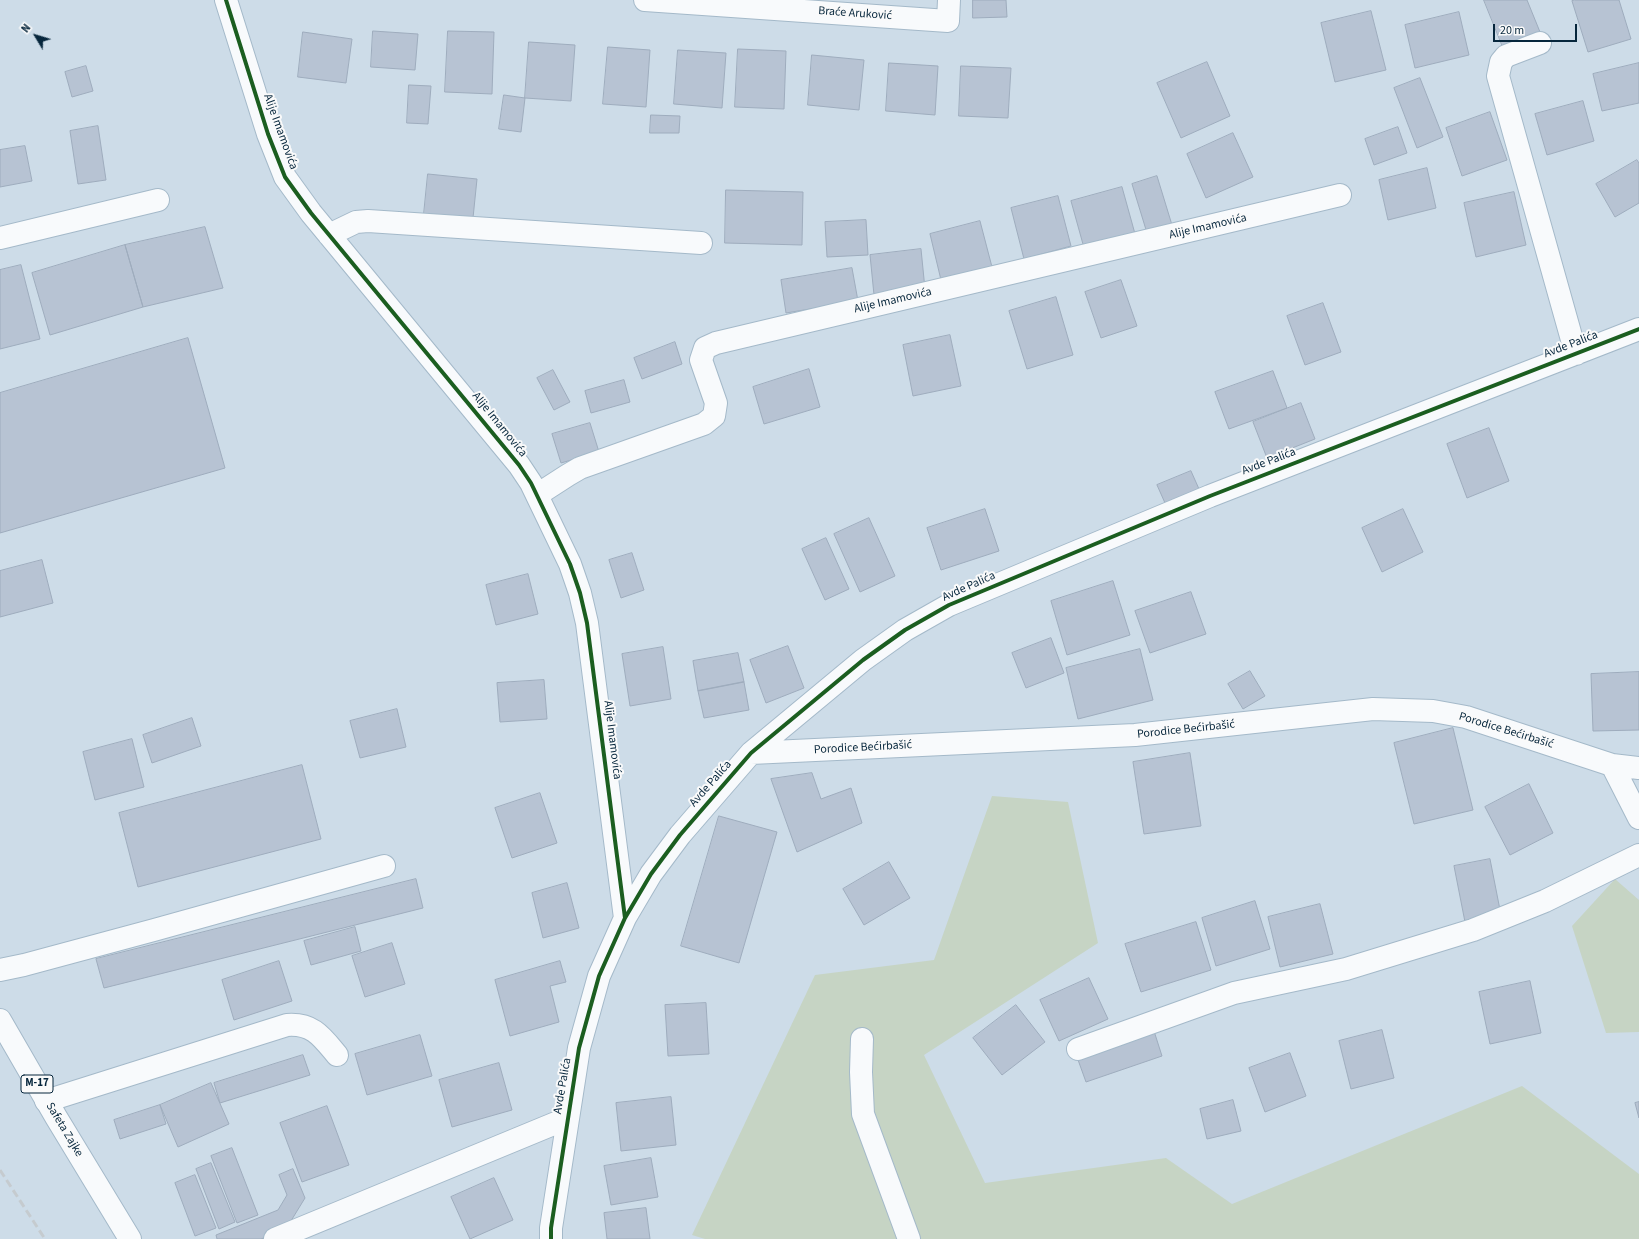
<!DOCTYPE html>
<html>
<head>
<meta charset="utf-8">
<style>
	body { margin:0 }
	#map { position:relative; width:1639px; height:1239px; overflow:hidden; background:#cddce8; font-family:"Source Sans 3",sans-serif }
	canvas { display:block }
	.north { position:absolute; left:16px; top:16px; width:40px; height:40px; -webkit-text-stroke:3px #fafafa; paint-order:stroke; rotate:308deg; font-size:11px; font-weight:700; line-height:16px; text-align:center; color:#06263c }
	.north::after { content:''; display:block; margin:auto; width:14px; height:18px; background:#06263c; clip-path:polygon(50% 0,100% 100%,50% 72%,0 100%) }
	.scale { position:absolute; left:1493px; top:24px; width:84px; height:18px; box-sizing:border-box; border:2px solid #06263c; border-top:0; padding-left:5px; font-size:12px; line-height:14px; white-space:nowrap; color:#06263c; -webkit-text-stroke:3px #fafafa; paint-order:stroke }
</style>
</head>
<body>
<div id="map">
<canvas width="1639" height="1239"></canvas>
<div class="north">N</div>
<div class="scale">20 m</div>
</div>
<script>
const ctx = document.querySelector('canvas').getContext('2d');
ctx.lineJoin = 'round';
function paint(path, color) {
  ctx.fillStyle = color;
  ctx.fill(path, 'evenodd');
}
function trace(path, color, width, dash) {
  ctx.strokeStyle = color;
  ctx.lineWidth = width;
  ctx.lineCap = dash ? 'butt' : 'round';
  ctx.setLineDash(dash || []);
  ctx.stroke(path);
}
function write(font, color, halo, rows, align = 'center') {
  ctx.font = font + ' "Source Sans 3",sans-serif';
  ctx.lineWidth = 4;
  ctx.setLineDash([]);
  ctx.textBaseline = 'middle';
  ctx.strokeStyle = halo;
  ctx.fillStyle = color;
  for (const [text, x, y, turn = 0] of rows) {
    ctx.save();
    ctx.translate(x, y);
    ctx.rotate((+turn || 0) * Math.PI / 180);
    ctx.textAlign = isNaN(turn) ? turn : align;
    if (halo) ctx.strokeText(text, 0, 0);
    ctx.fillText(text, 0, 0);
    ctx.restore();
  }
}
paint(new Path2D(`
	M 992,796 L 1068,802 L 1098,943 L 924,1055 L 985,1183 L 1166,1158 L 1232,1204 L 1522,1086 L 1639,1174 L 1639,1239 L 705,1239 L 692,1235 L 815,975 L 934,960 Z
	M 1615,879 L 1639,900 L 1639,1032 L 1606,1033 L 1572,926 Z`), '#c6d4c4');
const building = new Path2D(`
	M 973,0 L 1006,0 L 1007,17 L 973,18 Z
	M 1484,0 L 1527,0 L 1540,32 L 1503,47 Z
	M 1575,0 L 1619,0 L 1631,39 L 1588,52 L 1572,1 Z
	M 1371,11 L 1386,70 L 1335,82 L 1321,23 Z
	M 1459,12 L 1469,55 L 1415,68 L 1405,25 Z
	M 373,31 L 418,34 L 415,70 L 371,67 Z
	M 448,31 L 494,32 L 492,94 L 445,92 Z
	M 303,32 L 352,39 L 346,83 L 298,77 Z
	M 529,42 L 575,45 L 571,101 L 525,98 Z
	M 608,47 L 650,50 L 646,107 L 603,104 Z
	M 738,49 L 786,51 L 784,109 L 735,107 Z
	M 678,50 L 726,53 L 722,108 L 674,104 Z
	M 812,55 L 864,60 L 859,110 L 808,105 Z
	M 1207,62 L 1230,116 L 1181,138 L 1157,83 Z
	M 889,63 L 938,66 L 935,115 L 886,111 Z
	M 1639,63 L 1639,103 L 1602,111 L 1593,74 Z
	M 86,66 L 93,91 L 72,97 L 65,72 Z
	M 961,66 L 1011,68 L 1008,118 L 959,116 Z
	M 1420,78 L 1443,137 L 1417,148 L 1394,88 Z
	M 409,85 L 431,86 L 428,124 L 407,123 Z
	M 504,95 L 525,98 L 521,132 L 499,129 Z
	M 1583,101 L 1594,141 L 1547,155 L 1535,114 Z
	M 1490,112 L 1507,160 L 1462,176 L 1446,128 Z
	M 651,115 L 680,116 L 679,133 L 650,133 Z
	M 98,126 L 106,180 L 78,184 L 70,131 Z
	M 1398,127 L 1407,153 L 1374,165 L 1365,139 Z
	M 1233,133 L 1253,177 L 1206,198 L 1187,154 Z
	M 25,146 L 32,181 L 0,187 L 0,150 Z
	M 1637,160 L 1639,163 L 1639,203 L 1615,217 L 1596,184 Z
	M 1427,168 L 1436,208 L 1388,220 L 1379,180 Z
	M 428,174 L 477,179 L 473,218 L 424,214 Z
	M 1157,176 L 1172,225 L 1147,233 L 1132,184 Z
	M 1122,187 L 1137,241 L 1086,255 L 1071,201 Z
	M 726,190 L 803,192 L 802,245 L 725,243 Z
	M 1514,192 L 1526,245 L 1476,257 L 1464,203 Z
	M 1058,196 L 1071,246 L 1024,259 L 1011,208 Z
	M 866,220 L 868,255 L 827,257 L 825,222 Z
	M 980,221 L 992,267 L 941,280 L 930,234 Z
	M 205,227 L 223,288 L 143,307 L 125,245 Z
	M 125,245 L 143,307 L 50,335 L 32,273 Z
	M 921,249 L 925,289 L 874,295 L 870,255 Z
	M 21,265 L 40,339 L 0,349 L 0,270 Z
	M 852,268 L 858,301 L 786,313 L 781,280 Z
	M 1121,280 L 1137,326 L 1101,338 L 1085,292 Z
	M 1056,297 L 1073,355 L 1027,369 L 1009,311 Z
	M 1323,303 L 1341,352 L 1305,365 L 1287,316 Z
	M 950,335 L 961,386 L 913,396 L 903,345 Z
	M 188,338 L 225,468 L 0,533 L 0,393 Z
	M 675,342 L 682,364 L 642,379 L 634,358 Z
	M 809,369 L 820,407 L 764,424 L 753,387 Z
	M 553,370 L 570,402 L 554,410 L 537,378 Z
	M 1273,371 L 1287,408 L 1229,429 L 1215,392 Z
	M 624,380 L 630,402 L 591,413 L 585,391 Z
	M 1301,403 L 1315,439 L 1267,458 L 1253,422 Z
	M 590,423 L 599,452 L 561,463 L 552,434 Z
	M 1489,428 L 1509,481 L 1467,498 L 1447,444 Z
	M 1191,471 L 1199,489 L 1165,503 L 1157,485 Z
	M 985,509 L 999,551 L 941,570 L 927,528 Z
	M 1403,509 L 1423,552 L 1382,572 L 1362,528 Z
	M 869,518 L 895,576 L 860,592 L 834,534 Z
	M 826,538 L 849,589 L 825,600 L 802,549 Z
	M 632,553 L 644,590 L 621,598 L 609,560 Z
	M 42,560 L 53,603 L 0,617 L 0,571 Z
	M 528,574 L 538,614 L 496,625 L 486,585 Z
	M 1113,581 L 1130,635 L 1067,655 L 1051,601 Z
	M 1191,592 L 1206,634 L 1150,653 L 1135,611 Z
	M 1051,638 L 1064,673 L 1026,688 L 1012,653 Z
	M 788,646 L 804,688 L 766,703 L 750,660 Z
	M 663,647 L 671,699 L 630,706 L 622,654 Z
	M 1140,649 L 1153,700 L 1078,719 L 1066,668 Z
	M 738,653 L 744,682 L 698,691 L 693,661 Z
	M 1250,671 L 1265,696 L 1243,709 L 1228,684 Z
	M 1639,672 L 1639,730 L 1593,731 L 1591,674 Z
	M 544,680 L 547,719 L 500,722 L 497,683 Z
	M 744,682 L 749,710 L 704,718 L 698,691 Z
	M 397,709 L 406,747 L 360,758 L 350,721 Z
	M 192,718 L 201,746 L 152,763 L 143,735 Z
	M 1453,728 L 1473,810 L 1414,824 L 1394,743 Z
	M 132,739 L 144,787 L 95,800 L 83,752 Z
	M 1190,753 L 1201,826 L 1144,834 L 1133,762 Z
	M 302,765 L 321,839 L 138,887 L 119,813 Z
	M 812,773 L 821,799 L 851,788 L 862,823 L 797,852 L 771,779 Z
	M 1529,784 L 1553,833 L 1510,855 L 1485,807 Z
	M 540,793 L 557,843 L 512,858 L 495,808 Z
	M 719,816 L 777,832 L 739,963 L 681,946 Z
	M 1490,859 L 1501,915 L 1465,922 L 1454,866 Z
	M 889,862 L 910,898 L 864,925 L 843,889 Z
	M 416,879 L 423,908 L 104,988 L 96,959 Z
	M 567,883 L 579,928 L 543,938 L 532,893 Z
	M 1255,901 L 1270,949 L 1216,966 L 1202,918 Z
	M 1320,904 L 1333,954 L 1280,967 L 1268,917 Z
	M 1196,922 L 1211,970 L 1141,992 L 1125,944 Z
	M 355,927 L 361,951 L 311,965 L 304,941 Z
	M 392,943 L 405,984 L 365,997 L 352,956 Z
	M 279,961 L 292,1001 L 234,1020 L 222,980 Z
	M 560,961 L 566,982 L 550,986 L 559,1022 L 510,1036 L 495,980 Z
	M 1089,978 L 1108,1019 L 1059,1041 L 1040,1000 Z
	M 1530,981 L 1541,1033 L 1490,1044 L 1479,992 Z
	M 706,1003 L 709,1054 L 668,1056 L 665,1005 Z
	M 1016,1005 L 1045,1042 L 1002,1075 L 973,1038 Z
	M 1382,1030 L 1394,1078 L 1351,1089 L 1339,1041 Z
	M 1154,1031 L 1162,1056 L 1086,1082 L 1077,1057 Z
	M 420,1035 L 432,1076 L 367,1095 L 355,1054 Z
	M 1290,1053 L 1306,1096 L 1265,1112 L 1249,1068 Z
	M 303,1055 L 310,1075 L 220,1103 L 214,1083 Z
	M 499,1063 L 512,1110 L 452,1127 L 439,1080 Z
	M 211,1083 L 229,1124 L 178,1147 L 160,1105 Z
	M 671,1097 L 676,1145 L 621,1151 L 616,1103 Z
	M 1233,1100 L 1241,1131 L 1207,1139 L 1200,1109 Z
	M 1639,1102 L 1639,1118 L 1635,1103 Z
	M 160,1105 L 166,1124 L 120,1139 L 114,1120 Z
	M 327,1106 L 349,1165 L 302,1182 L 280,1123 Z
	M 232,1148 L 258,1215 L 237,1223 L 211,1156 Z
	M 651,1158 L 658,1197 L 611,1205 L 604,1166 Z
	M 211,1163 L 235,1222 L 219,1229 L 196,1169 Z
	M 293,1169 L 305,1198 L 286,1229 L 261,1239 L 217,1239 L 216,1235 L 278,1210 L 287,1195 L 279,1175 Z
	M 195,1175 L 216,1228 L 195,1236 L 175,1183 Z
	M 494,1178 L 513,1220 L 470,1239 L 451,1197 Z
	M 646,1208 L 650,1239 L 607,1239 L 604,1213 Z`);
paint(building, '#b7c3d3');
trace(building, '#9eacbd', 1);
const minor = new Path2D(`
	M 226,0 L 268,134 L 285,177 L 311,213 L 519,465 L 531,483 L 570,564 L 580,593 L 587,623 L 625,918
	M 645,0 L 948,21 L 949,0
	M 1540,43 L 1506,56 L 1501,62 L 1498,76 L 1576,354
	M 329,235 L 356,222 L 368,221 L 701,243
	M 0,238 L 158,200
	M 537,495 L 568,475 L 580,468 L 704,424 L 714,416 L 716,403 L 701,360 L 705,348 L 716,343 L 1340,195
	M 751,753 L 1135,735 L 1373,709 L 1433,711 L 1466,717 L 1612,765 L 1639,818
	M 1612,765 L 1639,768
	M 0,970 L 24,965 L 154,930 L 384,866
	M 862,1039 L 861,1072 L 863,1114 L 909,1239
	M 1078,1049 L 1234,993 L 1346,969 L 1473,930 L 1545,901 L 1639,855
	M 46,1101 L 287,1025 C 313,1023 322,1037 337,1055
	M 275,1239 L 568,1118
	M 551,1239 L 551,1228 L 579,1048 L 599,976 L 625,918 L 651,874 L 680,835 L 751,753 L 863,660 L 905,630 L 949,605 L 1210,496 L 1639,329`);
const major = new Path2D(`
	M 0,1020 L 56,1117 L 130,1239`);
trace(minor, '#a4b9c9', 24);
trace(major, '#a4b9c9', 24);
trace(minor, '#f8fafc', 22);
trace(major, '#f8fafc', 22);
trace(new Path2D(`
	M 0,1170 L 45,1239`), '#c5cbcf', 3, [8, 4]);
trace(new Path2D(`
	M 226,0 L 268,134 L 285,177 L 311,213 L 519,465 L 531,483 L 570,564 L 580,593 L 587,623 L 625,918
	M 551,1239 L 551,1228 L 579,1048 L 599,976 L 625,918 L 651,874 L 680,835 L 751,753 L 863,660 L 905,630 L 949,605 L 1210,496 L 1639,329`), '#1b5e20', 4);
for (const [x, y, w] of [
	[37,1084,32]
]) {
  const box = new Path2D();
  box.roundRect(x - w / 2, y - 9, w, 18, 3);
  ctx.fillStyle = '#fafafa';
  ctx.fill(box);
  trace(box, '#06263c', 1);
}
write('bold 11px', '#06263c', null, [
	["M-17",37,1084]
]);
write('12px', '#06263c', '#fafafa', [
	["Braće Aruković",855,14,4],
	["Alije Imamovića",280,132,70],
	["Alije Imamovića",1208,227,-13],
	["Alije Imamovića",893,301,-13],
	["Avde Palića",1571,345,-21],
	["Alije Imamovića",499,425,51],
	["Avde Palića",1269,462,-21],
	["Avde Palića",969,587,-24],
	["Porodice Bećirbašić",1186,730,-6],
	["Porodice Bećirbašić",1506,731,17],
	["Alije Imamovića",612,740,83],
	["Porodice Bećirbašić",863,748,-3],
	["Avde Palića",711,784,-49],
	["Avde Palića",563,1086,-80],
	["Safeta Zajke",64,1130,59]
]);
</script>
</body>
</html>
